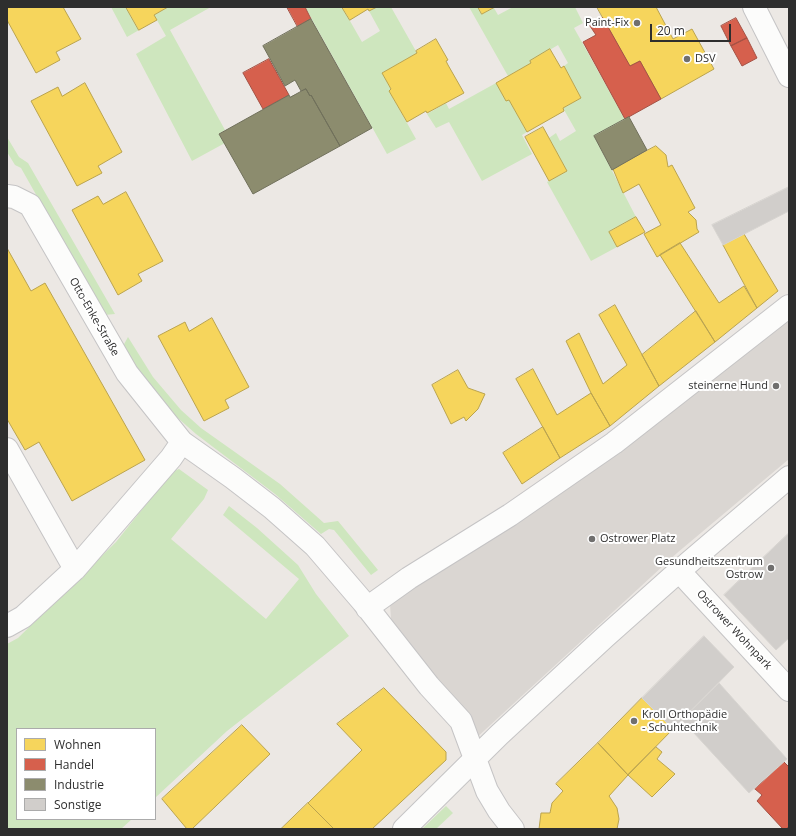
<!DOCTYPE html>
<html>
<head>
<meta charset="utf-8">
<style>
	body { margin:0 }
	#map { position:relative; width:796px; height:836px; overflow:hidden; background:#ece8e4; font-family:"Open Sans",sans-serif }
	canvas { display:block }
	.frame { position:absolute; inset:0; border:8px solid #2e2e2e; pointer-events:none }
	.legend { position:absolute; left:16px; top:728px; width:140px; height:92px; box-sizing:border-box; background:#fff; border:1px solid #ababab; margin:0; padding:5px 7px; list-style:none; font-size:12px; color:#2e2e2e }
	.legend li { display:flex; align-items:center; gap:8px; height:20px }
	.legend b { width:20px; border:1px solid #ababab }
	.scale { position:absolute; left:650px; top:24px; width:81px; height:18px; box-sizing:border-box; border:2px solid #2e2e2e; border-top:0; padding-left:5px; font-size:12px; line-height:14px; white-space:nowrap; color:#2e2e2e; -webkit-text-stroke:3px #fff; paint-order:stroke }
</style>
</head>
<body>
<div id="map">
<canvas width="796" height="836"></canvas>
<div class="frame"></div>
<ul class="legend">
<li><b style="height:11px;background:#f6d55c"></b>Wohnen</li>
<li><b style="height:11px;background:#d6604d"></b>Handel</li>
<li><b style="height:11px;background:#8c8c6e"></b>Industrie</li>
<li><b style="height:11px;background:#d1cecb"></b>Sonstige</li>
</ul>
<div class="scale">20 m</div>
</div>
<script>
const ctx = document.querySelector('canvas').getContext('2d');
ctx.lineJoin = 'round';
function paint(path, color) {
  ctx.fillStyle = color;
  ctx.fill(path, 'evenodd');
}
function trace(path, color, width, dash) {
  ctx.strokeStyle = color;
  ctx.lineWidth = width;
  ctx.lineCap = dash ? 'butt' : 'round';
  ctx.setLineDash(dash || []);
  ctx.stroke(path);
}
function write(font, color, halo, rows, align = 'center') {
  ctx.font = font + ' "Open Sans",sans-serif';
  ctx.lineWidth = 4;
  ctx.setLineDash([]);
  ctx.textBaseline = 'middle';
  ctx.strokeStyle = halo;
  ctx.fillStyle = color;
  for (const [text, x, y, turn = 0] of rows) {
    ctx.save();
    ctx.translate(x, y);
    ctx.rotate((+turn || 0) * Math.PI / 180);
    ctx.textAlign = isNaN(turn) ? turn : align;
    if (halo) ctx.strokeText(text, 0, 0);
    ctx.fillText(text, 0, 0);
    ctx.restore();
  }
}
paint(new Path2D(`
	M 111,7 L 126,7 L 139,30 L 127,37 Z
	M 168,7 L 211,7 L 170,30 L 225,130 L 219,134 L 225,143 L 192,161 L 136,54 L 166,36 L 154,15 Z
	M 305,7 L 342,7 L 362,42 L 380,31 L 369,11 L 377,7 L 391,7 L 417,53 L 382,73 L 391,89 L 389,91 L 416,139 L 387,154 Z
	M 469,7 L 478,7 L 482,14 L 494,8 L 498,15 L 513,7 L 575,7 L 583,23 L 574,28 L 625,119 L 594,136 L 636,217 L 609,232 L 617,247 L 591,261 L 547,182 L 567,171 L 549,138 L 556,133 L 560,141 L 576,131 L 563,108 L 581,98 L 564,66 L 568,63 L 558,45 L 531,61 L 531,63 L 508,76 Z
	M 496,83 L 506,101 L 509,100 L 527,132 L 522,135 L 532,154 L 482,181 L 449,122 L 436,128 L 427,114 L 446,103 L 449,109 Z
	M 7,137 L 19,157 L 28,163 L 115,314 L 104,315 L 21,168 L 15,165 L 7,152 Z
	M 128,337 L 153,377 L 181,410 L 201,428 L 280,484 L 324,523 L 338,521 L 378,570 L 371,575 L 334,530 L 329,529 L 321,534 L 275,494 L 196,434 L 171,412 L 144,378 L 123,346 Z
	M 179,469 L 208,490 L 204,499 L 171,539 L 266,619 L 299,579 L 223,515 L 229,506 L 257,528 L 298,565 L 316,594 L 349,636 L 227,731 L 155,798 L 155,729 L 17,729 L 17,819 L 132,819 L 121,829 L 7,829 L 7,644 L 18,638 L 116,542 L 172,472 Z
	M 446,806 L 453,813 L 436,829 L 422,829 Z`), '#cee6be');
paint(new Path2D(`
	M 789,314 L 789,459 L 677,553 L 473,741 L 392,634 L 390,604 Z`), '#dad6d2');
const homes = new Path2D(`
	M 7,7 L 63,7 L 81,39 L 56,52 L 60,60 L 36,73 L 7,20 Z
	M 126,7 L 168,7 L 154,15 L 157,20 L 139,30 Z
	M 342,7 L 377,7 L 369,11 L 368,9 L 350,20 Z
	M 478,7 L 495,7 L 482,14 Z
	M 597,7 L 656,7 L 673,39 L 692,29 L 714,69 L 661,99 L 640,61 L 630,66 Z
	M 436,39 L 448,60 L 446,61 L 448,65 L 464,93 L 427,113 L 426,111 L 407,122 L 389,91 L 391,89 L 382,73 L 417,53 L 416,51 Z
	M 550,49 L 561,68 L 564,66 L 581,98 L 563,108 L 564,111 L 527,132 L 509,100 L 506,101 L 496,83 L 531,63 L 530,61 Z
	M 85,83 L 122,152 L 98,166 L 102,173 L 77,186 L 31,101 L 58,87 L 62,96 Z
	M 543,127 L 567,171 L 549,181 L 525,137 Z
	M 656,146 L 666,155 L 668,167 L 672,165 L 695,208 L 688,212 L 696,220 L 697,229 L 699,232 L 657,257 L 644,234 L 661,225 L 639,184 L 623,193 L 613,169 Z
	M 126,192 L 163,261 L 138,274 L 142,281 L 118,295 L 72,210 L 98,196 L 103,204 Z
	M 636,217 L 645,232 L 617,247 L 609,232 Z
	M 744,234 L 778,291 L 757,308 L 723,245 Z
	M 680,243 L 719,303 L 744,286 L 757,308 L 715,342 L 660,255 Z
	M 7,248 L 31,291 L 45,283 L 145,460 L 72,501 L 39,442 L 25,450 L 7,419 Z
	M 615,305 L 659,386 L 610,426 L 591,393 L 566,341 L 579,333 L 603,384 L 627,365 L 599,315 Z
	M 696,311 L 715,342 L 659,386 L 642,355 Z
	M 212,318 L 249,387 L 225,400 L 229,408 L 204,421 L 158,336 L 185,322 L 189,331 Z
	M 533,369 L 557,415 L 591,393 L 610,426 L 560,458 L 516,379 Z
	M 458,370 L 468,388 L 485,394 L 478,409 L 466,421 L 464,417 L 451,424 L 432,385 Z
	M 543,427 L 560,458 L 522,484 L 503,453 Z
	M 384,688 L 446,752 L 446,760 L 372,829 L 334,829 L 308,803 L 362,750 L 337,724 Z
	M 642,698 L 673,729 L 628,775 L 598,743 Z
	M 242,725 L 270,754 L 192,829 L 187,829 L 162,799 Z
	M 598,743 L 628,775 L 609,796 L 617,808 L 619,819 L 617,829 L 539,829 L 541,813 L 550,813 L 552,803 L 563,791 L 556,784 Z
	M 656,747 L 662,752 L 657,759 L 675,774 L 652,797 L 628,775 Z
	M 308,803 L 334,829 L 281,829 Z`);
paint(homes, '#f6d55c');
trace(homes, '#baa34e', 1);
const shops = new Path2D(`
	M 287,7 L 305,7 L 311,19 L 298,27 Z
	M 603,18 L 630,66 L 640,61 L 661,99 L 625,119 L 583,42 L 596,35 L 590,26 Z
	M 736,18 L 747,38 L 731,46 L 721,26 Z
	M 747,38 L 757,58 L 742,66 L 731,46 Z
	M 269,59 L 289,95 L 263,109 L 243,73 Z
	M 784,762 L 789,767 L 789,826 L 786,829 L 783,829 L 757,801 L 762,795 L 755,789 Z`);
paint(shops, '#d6604d');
trace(shops, '#a45144', 1);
const industry = new Path2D(`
	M 311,19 L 372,128 L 340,146 L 311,95 L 310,96 L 306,89 L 301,91 L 295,80 L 285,86 L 263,46 Z
	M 306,89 L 310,96 L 311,95 L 340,146 L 253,194 L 219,134 L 289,95 L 290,97 Z
	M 629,117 L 647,150 L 612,170 L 594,136 Z`);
paint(industry, '#8c8c6e');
trace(industry, '#70705b', 1);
const building = new Path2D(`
	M 789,187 L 789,211 L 723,245 L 712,225 Z
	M 789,533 L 789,638 L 776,650 L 724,595 Z
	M 704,636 L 734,667 L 673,729 L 642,698 Z
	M 719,683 L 787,759 L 749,793 L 682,720 Z`);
paint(building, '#d1cecb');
trace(building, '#d7d4d0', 1);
const street = new Path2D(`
	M 754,7 L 789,76
	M 7,196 L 14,197 L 30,205 L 127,373 L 182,442 L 233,478 L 272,508 L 315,546 L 363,602 L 429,686 L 461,721 L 487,791 L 499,811 L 513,829
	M 7,449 L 75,569
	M 679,571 L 789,690
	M 367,608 L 409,578 L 510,515 L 614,443 L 789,306
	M 7,626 L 23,617 L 75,569 L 171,458 L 182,442
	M 404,829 L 499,735 L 605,637 L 679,571 L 789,477`);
trace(street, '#c5c4c5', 24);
trace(street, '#fcfcfb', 22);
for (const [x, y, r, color] of [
	[637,23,4,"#706f6e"],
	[687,59,4,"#706f6e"],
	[776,386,4,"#706f6e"],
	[592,539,4,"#706f6e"],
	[771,568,4,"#706f6e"],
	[634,721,4,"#706f6e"]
]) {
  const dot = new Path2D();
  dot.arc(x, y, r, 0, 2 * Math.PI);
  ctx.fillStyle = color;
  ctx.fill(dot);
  trace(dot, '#fff', 1.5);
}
write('11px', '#2e2e2e', '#fff', [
	["Paint-Fix",629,23],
	["DSV",695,59,"left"],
	["steinerne Hund",768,386],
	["Ostrower Platz",600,539,"left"],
	["Gesundheitszentrum",763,562],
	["Ostrow",763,575],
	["Kroll Orthopädie",642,715,"left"],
	["- Schuhtechnik",642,728,"left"]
], 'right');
write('11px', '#2e2e2e', '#fff', [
	["Otto-Enke-Straße",94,317,60],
	["Ostrower Wohnpark",734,630,47]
]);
</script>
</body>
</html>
